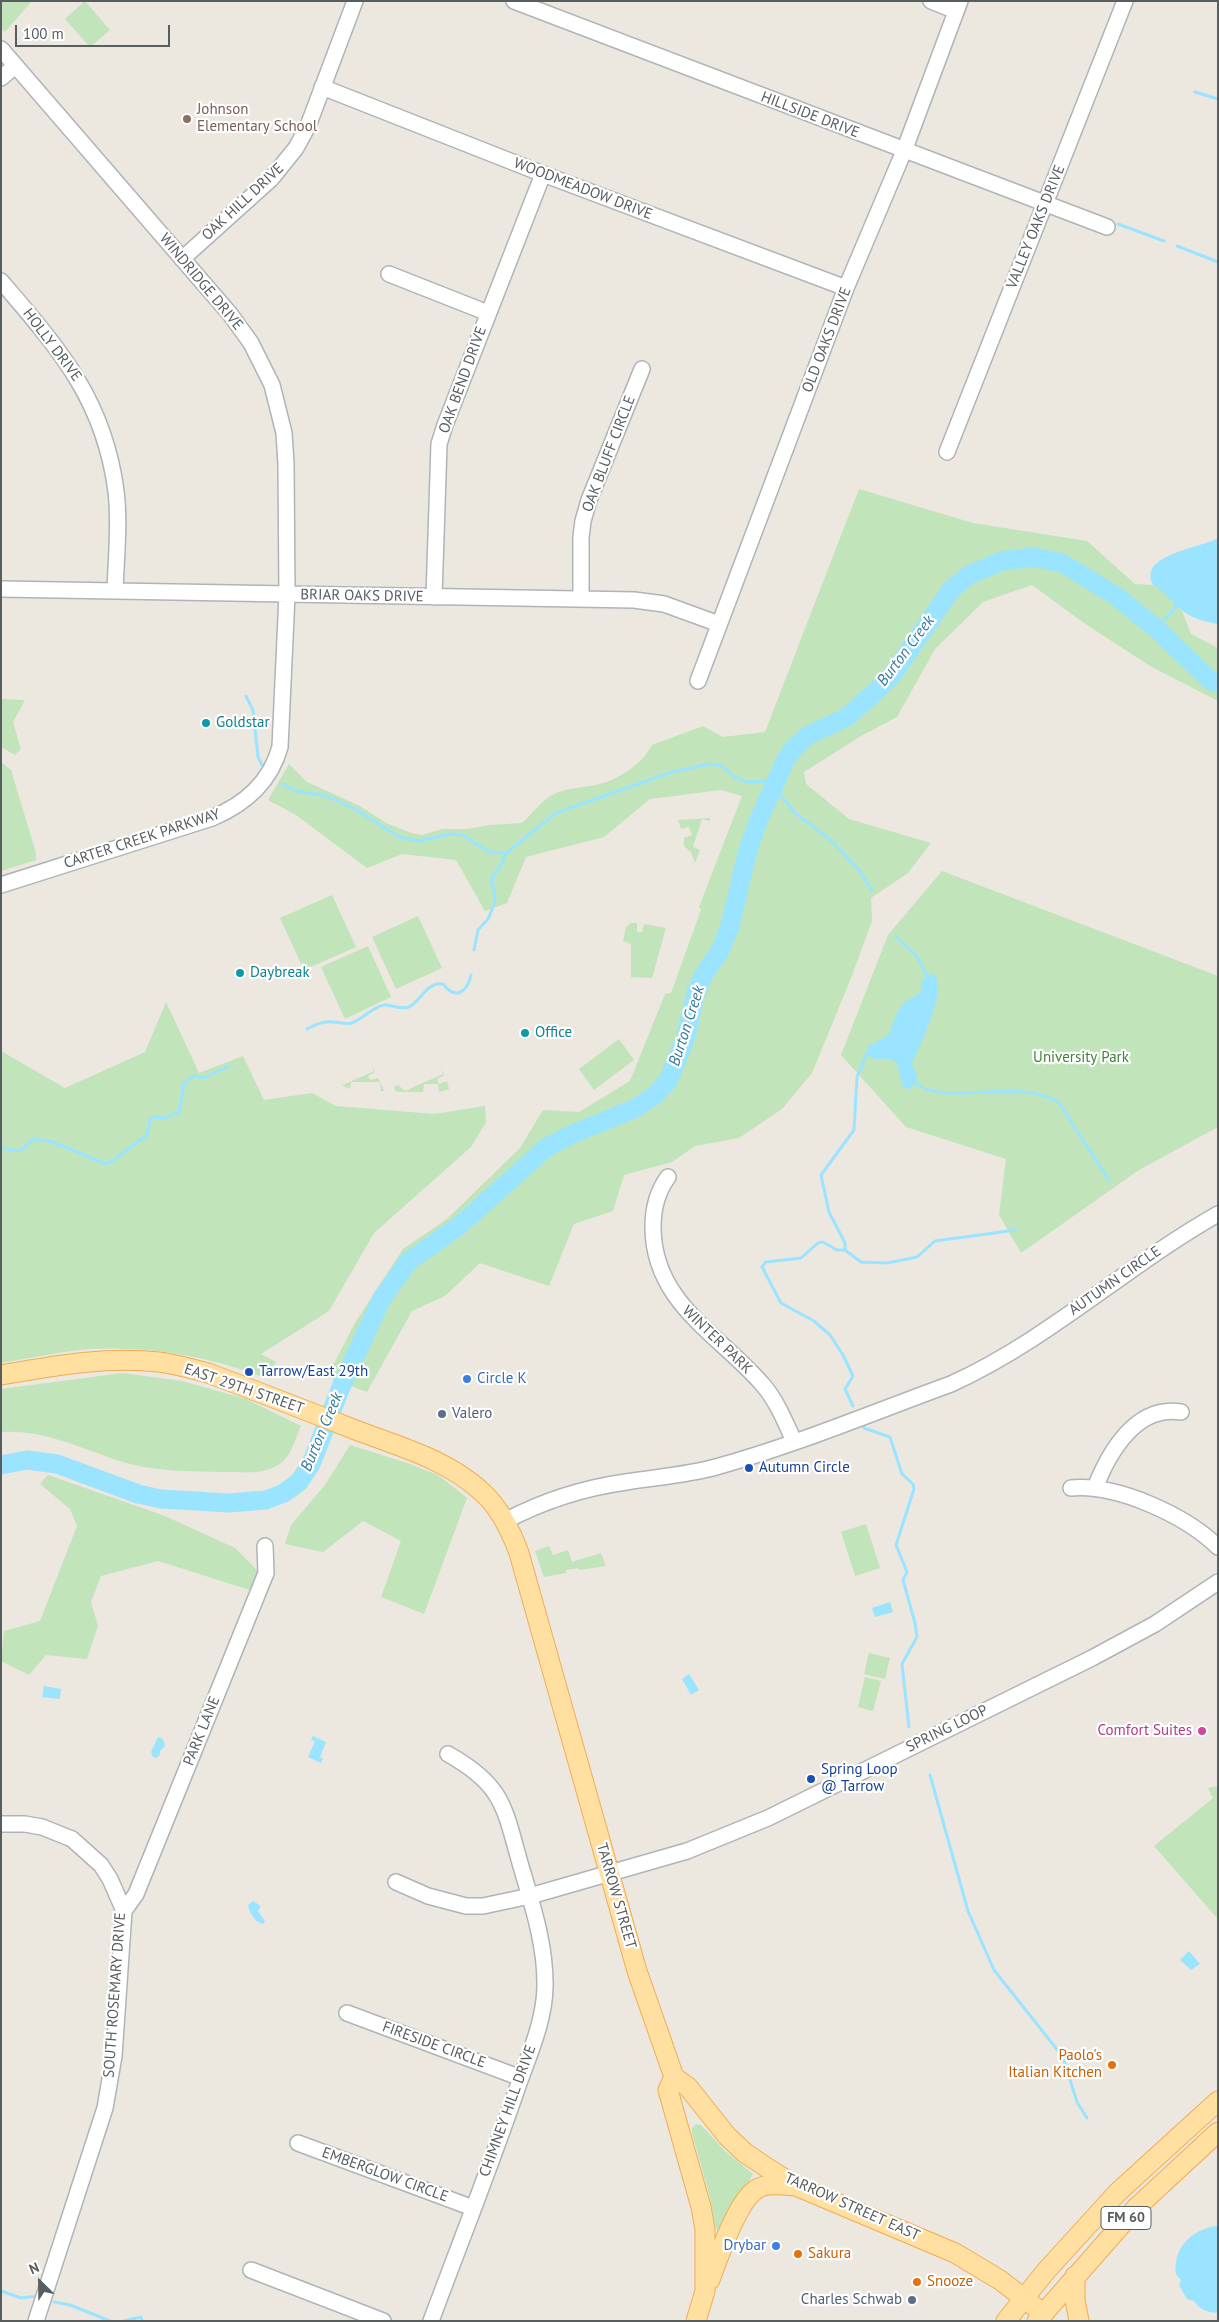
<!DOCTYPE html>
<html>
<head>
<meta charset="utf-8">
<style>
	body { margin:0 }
	#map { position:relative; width:1219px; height:2322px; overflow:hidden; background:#ece7df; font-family:"PT Sans",sans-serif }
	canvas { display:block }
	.frame { position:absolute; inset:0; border:2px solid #585d60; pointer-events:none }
	.north { position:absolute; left:15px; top:2257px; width:50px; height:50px; -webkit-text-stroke:4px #fff; paint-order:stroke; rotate:337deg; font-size:14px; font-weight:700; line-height:20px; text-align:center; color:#585d60 }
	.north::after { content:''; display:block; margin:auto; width:18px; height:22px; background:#585d60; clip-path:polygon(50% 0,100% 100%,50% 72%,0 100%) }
	.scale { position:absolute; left:15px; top:25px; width:155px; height:22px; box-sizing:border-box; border:2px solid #585d60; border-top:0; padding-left:6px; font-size:15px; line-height:18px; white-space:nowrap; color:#585d60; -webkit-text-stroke:4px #fff; paint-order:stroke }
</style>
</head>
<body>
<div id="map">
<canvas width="1219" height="2322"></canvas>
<div class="frame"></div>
<div class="north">N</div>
<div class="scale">100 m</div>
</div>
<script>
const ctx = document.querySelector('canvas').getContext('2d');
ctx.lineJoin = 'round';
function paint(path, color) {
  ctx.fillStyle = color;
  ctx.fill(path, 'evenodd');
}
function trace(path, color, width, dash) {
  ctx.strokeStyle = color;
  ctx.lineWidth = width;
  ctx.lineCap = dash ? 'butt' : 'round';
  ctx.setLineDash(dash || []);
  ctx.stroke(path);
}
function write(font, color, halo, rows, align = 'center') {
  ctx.font = font + ' "PT Sans",sans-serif';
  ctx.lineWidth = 4.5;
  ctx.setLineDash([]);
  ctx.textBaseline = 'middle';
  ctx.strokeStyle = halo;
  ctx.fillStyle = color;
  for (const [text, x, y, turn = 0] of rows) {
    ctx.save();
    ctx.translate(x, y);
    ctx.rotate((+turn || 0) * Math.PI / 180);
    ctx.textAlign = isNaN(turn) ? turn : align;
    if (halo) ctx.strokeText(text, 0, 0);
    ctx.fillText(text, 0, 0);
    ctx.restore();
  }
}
paint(new Path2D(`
	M 1,1 L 32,1 L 5,32 L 1,28 Z
	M 85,1 L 110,30 L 90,47 L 65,19 Z
	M 859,489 L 973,523 L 1087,541 L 1135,584 L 1153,585 L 1163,591 L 1182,611 L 1191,634 L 1218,648 L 1218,701 L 1150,666 L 1084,623 L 1032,585 L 983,602 L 935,649 L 897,717 L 861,736 L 804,772 L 806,784 L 849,819 L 931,843 L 908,873 L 871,898 L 872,921 L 851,978 L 812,1073 L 782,1109 L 739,1138 L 695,1146 L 672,1162 L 624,1175 L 613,1211 L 574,1224 L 549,1286 L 480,1263 L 445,1296 L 412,1311 L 367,1392 L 327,1377 L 356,1321 L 403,1249 L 447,1219 L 520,1148 L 543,1110 L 579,1112 L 630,1081 L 665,994 L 671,993 L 701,910 L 699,907 L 742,796 L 721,790 L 650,799 L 604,837 L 526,857 L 507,903 L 485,911 L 456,860 L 402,854 L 367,868 L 296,815 L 268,800 L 289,764 L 307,782 L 360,806 L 386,823 L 411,833 L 422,835 L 443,829 L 468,829 L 489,825 L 522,823 C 532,814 543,799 554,794 C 569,787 585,788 600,784 C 621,778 642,764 652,745 L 703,726 L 723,737 L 765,732 Z
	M 1,699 L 25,700 L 13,722 L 21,749 L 15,755 L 1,747 Z
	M 1,762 L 11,770 L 36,853 L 36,860 L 1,871 Z
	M 710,818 L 710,821 L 702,819 L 693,847 L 700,850 L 695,863 L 691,852 L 684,846 L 684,838 L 692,835 L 689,827 L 681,829 L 678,820 Z
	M 942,871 L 1218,976 L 1218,1127 L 1139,1170 L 1021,1253 L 999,1215 L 1006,1159 L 906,1127 L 841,1055 L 888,935 Z
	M 332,895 L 356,947 L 304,970 L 280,918 Z
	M 418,916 L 442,968 L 396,989 L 372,937 Z
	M 631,923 L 637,923 L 637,932 L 642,932 L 644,924 L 666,928 L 652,978 L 631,977 L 631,944 L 623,941 L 626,927 Z
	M 368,946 L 391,997 L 345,1019 L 321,967 Z
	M 166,1002 L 199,1073 L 243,1056 L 264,1100 L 312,1093 L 336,1106 L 434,1114 L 485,1106 L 486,1122 L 471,1147 L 374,1233 L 329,1311 L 261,1354 L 276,1362 L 269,1374 L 263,1372 L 260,1376 C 207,1356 149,1346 92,1349 C 62,1351 31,1358 1,1363 L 1,1051 L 65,1088 L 145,1052 Z
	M 619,1039 L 634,1060 L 594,1090 L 579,1069 Z
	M 371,1063 L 375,1072 L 368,1076 L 370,1080 L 378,1078 L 384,1090 L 384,1091 L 381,1091 L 380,1082 L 351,1082 L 350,1089 L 343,1086 L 339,1077 L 343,1085 L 374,1071 Z
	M 440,1066 L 444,1075 L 437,1079 L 439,1084 L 447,1081 L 449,1089 L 439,1092 L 438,1084 L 424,1084 L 423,1092 L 398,1092 L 395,1091 L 394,1087 L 398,1085 L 405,1091 L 443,1074 Z
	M 123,1373 L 182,1381 L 246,1399 L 301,1426 C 295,1439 291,1458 278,1465 C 263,1475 242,1472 226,1472 C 191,1471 156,1472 123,1462 C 82,1449 45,1429 1,1432 L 1,1389 Z
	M 350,1445 L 407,1463 L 438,1475 L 467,1498 L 424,1614 L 381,1597 L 401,1541 L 363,1521 L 323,1552 L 285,1544 L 291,1525 L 325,1485 Z
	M 48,1475 L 165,1516 L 235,1548 L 258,1571 L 250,1590 L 158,1561 L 101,1576 L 91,1602 L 98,1626 L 87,1659 L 46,1655 L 29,1675 L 1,1661 L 4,1631 L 40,1621 L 77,1526 L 70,1509 L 40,1484 Z
	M 866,1524 L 880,1568 L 855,1576 L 841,1532 Z
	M 549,1546 L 553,1555 L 568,1550 L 572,1562 L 601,1553 L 606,1566 L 579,1570 L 578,1568 L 566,1570 L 566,1573 L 544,1577 L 535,1551 Z
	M 869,1653 L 890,1658 L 885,1679 L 864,1674 Z
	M 865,1677 L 881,1681 L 873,1711 L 858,1707 Z
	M 1218,1786 L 1218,1917 L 1217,1918 L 1154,1846 L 1213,1798 L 1208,1788 Z
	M 696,2124 L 701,2125 L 725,2151 L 753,2174 L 719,2231 L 716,2228 L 710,2198 L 692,2133 L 692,2128 Z`), '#c1e4ba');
paint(new Path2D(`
	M 1218,538 L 1218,624 C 1206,622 1194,619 1184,612 C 1173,604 1165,592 1153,585 C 1137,554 1202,548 1218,538 Z
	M 932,973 C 951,985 919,1047 912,1064 L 918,1078 L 911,1089 L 903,1087 L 897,1064 L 891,1059 L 876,1059 L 866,1055 L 867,1047 L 889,1035 C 893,1024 896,1010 905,1002 C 911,997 917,997 922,990 L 921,981 Z
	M 890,1602 L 893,1612 L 875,1617 L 872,1608 Z
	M 689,1674 L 699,1690 L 691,1695 L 682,1679 Z
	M 44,1686 L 61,1689 L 60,1699 L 42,1697 Z
	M 313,1736 L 326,1742 L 320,1757 L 323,1759 L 321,1763 L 308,1757 L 315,1741 L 311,1740 Z
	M 158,1737 L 163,1739 L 165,1746 L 160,1751 L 160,1755 L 156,1758 L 153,1757 L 151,1752 Z
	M 253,1901 L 261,1906 L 258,1911 L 265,1921 L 263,1924 C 255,1922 249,1913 248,1905 Z
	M 1189,1951 L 1200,1964 L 1191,1970 L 1180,1960 Z
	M 1217,2226 L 1218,2227 L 1218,2313 C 1207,2312 1200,2310 1194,2301 L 1187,2299 L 1179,2285 L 1181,2280 C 1180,2278 1177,2276 1176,2274 C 1175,2271 1176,2265 1176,2262 C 1179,2242 1197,2228 1217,2226 Z`), '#9be4ff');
trace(new Path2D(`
	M 1195,92 L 1218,99
	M 1118,224 L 1164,241
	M 1177,246 L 1218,262
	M 1157,629 L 1177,605
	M 246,696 L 253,710 L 258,757 L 262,765
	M 282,784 L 297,791 L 327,796 L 357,810 L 399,837 L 419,841 L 449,834 L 463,835 L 489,852 L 506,853 L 556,813 L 672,772 L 710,764 L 722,766 L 734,777 L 747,782 L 776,781
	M 773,786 L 794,812 L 833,842 L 859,870 L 872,891
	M 895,936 L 917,956 L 928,978
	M 474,950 L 478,930 L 488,919 L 494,905 L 495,895 L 491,879 L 500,867 L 506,853
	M 307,1029 C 315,1025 323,1021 333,1022 C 339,1022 346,1025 352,1023 C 363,1019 375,1005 385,1005 C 394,1005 400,1010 409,1007 C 421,1001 427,981 443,984 C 455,1000 467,993 471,975
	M 913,1081 C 941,1109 1020,1076 1059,1103 L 1109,1180
	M 1,1148 L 20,1151 L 34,1139 L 53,1142 L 106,1164 L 114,1160 L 147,1135 L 150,1120 L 154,1117 L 166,1118 L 179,1112 L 184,1083 L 193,1076 L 204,1078 L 229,1066
	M 845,1250 L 845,1243 L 829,1212 L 821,1175 L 854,1130 L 857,1077 L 866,1055 L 869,1053
	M 853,1406 L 845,1389 L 853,1376 L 843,1355 L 830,1335 L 814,1321 L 781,1303 L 762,1267 L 766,1262 L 801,1258 L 818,1243 L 823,1242 L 837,1250 L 845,1250 L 861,1262 L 887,1263 L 917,1257 L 935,1241 L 1016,1230
	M 863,1425 L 864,1428 L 890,1437 L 902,1474 L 913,1484 L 914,1489 L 896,1545 L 907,1572 L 903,1580 L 915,1623 L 917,1637 L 902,1664 L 909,1727
	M 930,1775 L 968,1911 L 994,1970 L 1063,2057 L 1077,2102 L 1087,2118
	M 1,2291 L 21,2298 L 37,2296
	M 54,2302 L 70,2305 L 110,2321
	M 123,2321 L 141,2317 L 142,2321`), '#9be4ff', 3);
trace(new Path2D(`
	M 1,1465 L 27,1460 L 57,1464 L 138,1494 L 161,1499 L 228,1503 L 266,1500 L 284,1493 L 299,1482 L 311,1464 L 341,1387 L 382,1298 L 409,1261 L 459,1226 L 547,1147 L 575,1133 L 636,1108 L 655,1095 L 668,1081 L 685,1040 L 696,992 L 703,976 L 720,951 L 730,926 L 747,854 L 757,824 L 785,761 L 793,749 L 807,736 L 847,717 L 875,692 L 892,675 L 951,590 L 969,575 L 1002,561 L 1033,557 L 1062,563 L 1116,596 L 1157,629 L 1211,681 L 1218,683`), '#9be4ff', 19);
const minor = new Path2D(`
	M 514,1 L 1107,227
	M 931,1 L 956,11
	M 1,49 L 230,314 L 251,343 L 272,385 L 284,433 L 286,464 L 287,595 L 280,747 C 270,783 245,804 212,818 L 1,885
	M 1,78 L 15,66
	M 322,87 L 543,174 L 846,288
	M 182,259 L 271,179 L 296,148 L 308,126 L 355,1
	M 389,274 L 488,313
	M 1,281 C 59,349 104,399 116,491 C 120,524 116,558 115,591
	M 947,452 L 1125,1
	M 1,589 L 634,600 L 664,604 L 719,624
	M 434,597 L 439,444 L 445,425 L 543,174
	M 581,599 L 581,537 L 583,521 L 589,500 L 642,369
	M 698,681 L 846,288 L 904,151 L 960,1
	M 668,1177 C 657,1192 653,1208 653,1227 C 653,1303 720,1335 763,1385 C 777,1401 785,1422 794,1441
	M 1071,1488 C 1117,1484 1185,1515 1218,1547
	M 1095,1488 C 1109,1452 1136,1405 1181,1412
	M 505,1521 C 543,1501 583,1488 626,1482 C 657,1477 687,1475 716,1467 C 796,1445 874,1412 951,1384 C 1048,1340 1126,1266 1218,1214
	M 1,1824 L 25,1824 L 42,1827 L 72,1839 L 101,1865 L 110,1879 L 124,1911 L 114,2056 L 105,2108 L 36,2321
	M 396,1882 L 428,1896 L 466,1906 L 483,1906 L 530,1896 L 687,1851 L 768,1818 L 1092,1658 L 1155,1624 L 1218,1582
	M 124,1911 L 136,1894 L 266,1573 L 265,1546
	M 347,2013 L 521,2078
	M 298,2143 L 473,2208
	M 251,2270 L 383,2321
	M 431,2321 C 460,2243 491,2165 518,2086 C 529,2055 544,2022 545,1988 C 546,1945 532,1904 520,1863 C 504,1806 503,1785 448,1754`);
const major = new Path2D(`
	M 1,1375 C 53,1366 106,1356 159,1362 C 175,1364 192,1369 208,1373 C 256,1391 305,1410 353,1429 C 397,1446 447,1459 482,1492 C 500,1508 511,1531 519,1553 L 637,1971 L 674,2077 L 668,2090 L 701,2207 L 705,2229 L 705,2291 L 696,2321
	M 674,2077 L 688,2087 L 727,2136 L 745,2153 L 766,2167 L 796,2186 L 955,2253 L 1000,2280 L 1043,2313
	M 1075,2276 L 1075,2300 L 1079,2321
	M 710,2280 C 718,2258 736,2205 754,2191 C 765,2182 782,2185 795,2186
	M 1006,2321 L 1046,2271 L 1118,2192 L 1218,2101
	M 1037,2321 L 1136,2208 L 1218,2132`);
trace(minor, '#b0b4b7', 18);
trace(major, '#f2ab52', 21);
trace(minor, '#fff', 15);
trace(major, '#ffe0a0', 19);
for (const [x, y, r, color] of [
	[187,119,5,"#8d6e63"],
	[206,723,5,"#0f9aa8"],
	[240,973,5,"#0f9aa8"],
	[525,1033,5,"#0f9aa8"],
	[249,1372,5,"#1a4fb4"],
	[467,1379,5,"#3f7fe0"],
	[442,1414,5,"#5c6f8a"],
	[749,1468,5,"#1a4fb4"],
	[1202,1731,5,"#d1479c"],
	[811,1779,5,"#1a4fb4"],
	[1112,2065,5,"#e8710a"],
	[776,2246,5,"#3f7fe0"],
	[798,2254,5,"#e8710a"],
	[917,2282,5,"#e8710a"],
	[912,2300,5,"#5c6f8a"]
]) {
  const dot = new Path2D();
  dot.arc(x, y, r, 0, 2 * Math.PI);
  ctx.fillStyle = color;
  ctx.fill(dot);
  trace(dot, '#fff', 2);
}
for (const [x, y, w] of [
	[1126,2218,50]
]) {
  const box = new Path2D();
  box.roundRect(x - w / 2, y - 11.5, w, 23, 4);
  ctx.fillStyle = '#fff';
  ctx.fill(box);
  trace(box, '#585d60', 1);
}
write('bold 14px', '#585d60', null, [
	["FM 60",1126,2218]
]);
write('15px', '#785e54', '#fff', [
	["Johnson",197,110],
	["Elementary School",197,127]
], 'left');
write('15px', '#585d60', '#fff', [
	["HILLSIDE DRIVE",810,115,21],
	["WOODMEADOW DRIVE",583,189,21],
	["OAK HILL DRIVE",243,202,-43],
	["VALLEY OAKS DRIVE",1036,227,-68],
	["WINDRIDGE DRIVE",201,282,50],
	["OLD OAKS DRIVE",827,340,-69],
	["HOLLY DRIVE",52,345,53],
	["OAK BEND DRIVE",463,380,-70],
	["OAK BLUFF CIRCLE",609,454,-69],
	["BRIAR OAKS DRIVE",362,596,1],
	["CARTER CREEK PARKWAY",142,839,-18],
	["AUTUMN CIRCLE",1115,1281,-35],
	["WINTER PARK",717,1340,44],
	["EAST 29TH STREET",244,1389,19],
	["SPRING LOOP",947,1729,-26],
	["PARK LANE",202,1731,-68],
	["TARROW STREET",616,1896,74],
	["SOUTH ROSEMARY DRIVE",115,1995,-86],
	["FIRESIDE CIRCLE",434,2045,20],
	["CHIMNEY HILL DRIVE",508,2111,-70],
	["EMBERGLOW CIRCLE",385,2175,20],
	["TARROW STREET EAST",852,2207,24]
]);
write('15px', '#0d838f', '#fff', [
	["Goldstar",216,723],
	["Daybreak",250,973],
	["Office",535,1033]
], 'left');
write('15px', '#3d8433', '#fff', [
	["University Park",1081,1058]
]);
write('15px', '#164399', '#fff', [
	["Tarrow/East 29th",259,1372],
	["Autumn Circle",759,1468],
	["Spring Loop",821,1770],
	["@ Tarrow",821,1787]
], 'left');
write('15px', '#366cbe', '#fff', [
	["Circle K",477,1379],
	["Drybar",766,2246,"right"]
], 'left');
write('15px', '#4e5e75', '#fff', [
	["Valero",452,1414],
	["Charles Schwab",902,2300,"right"]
], 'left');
write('15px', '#b23c85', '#fff', [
	["Comfort Suites",1192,1731]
], 'right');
write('15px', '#c56008', '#fff', [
	["Paolo's",1102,2056,"right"],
	["Italian Kitchen",1102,2073,"right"],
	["Sakura",808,2254],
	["Snooze",927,2282]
], 'left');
write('italic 16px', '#357a9f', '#fff', [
	["Burton Creek",906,651,-53],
	["Burton Creek",687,1026,-72],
	["Burton Creek",322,1432,-67]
]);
</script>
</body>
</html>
